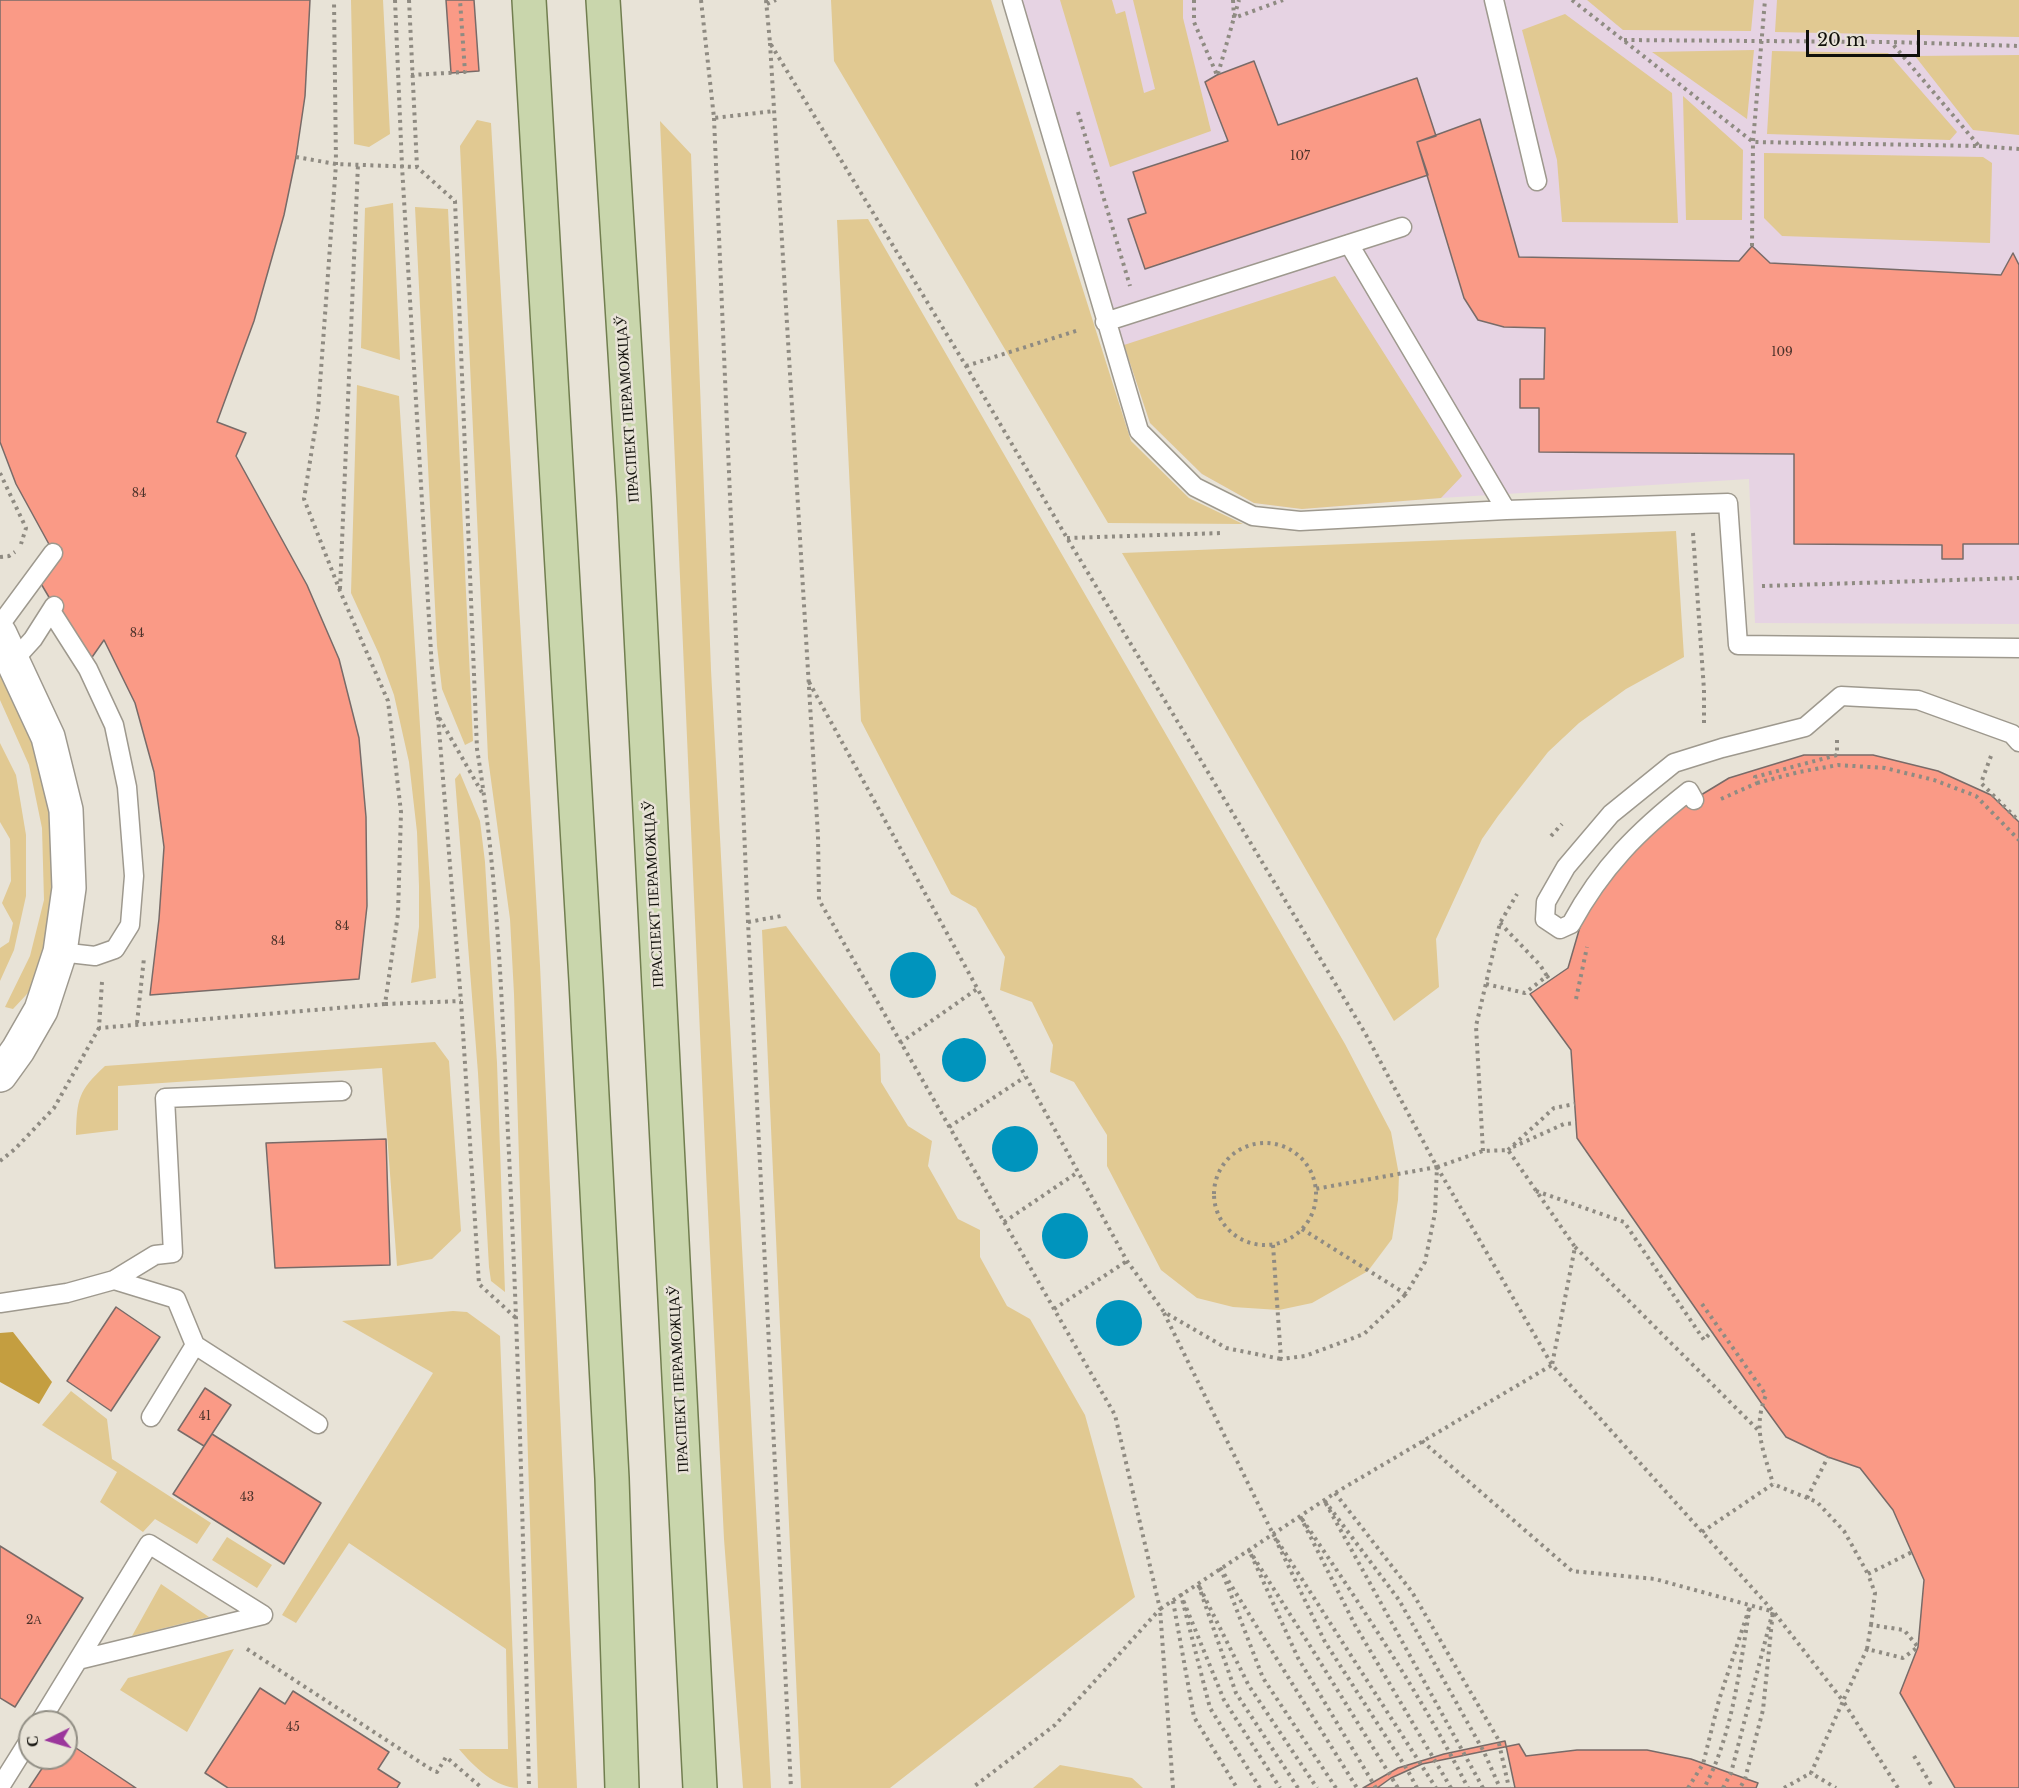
<!DOCTYPE html>
<html>
<head>
<meta charset="utf-8">
<style>
	body { margin:0 }
	#map { position:relative; width:2019px; height:1788px; overflow:hidden; background:#e8e3d7; font-family:"Libre Baskerville",serif }
	canvas { display:block }
	.north { position:absolute; left:18px; top:1710px; width:60px; height:60px; box-sizing:border-box; background:#e8e3d7; border:2px solid #928f85; border-radius:50%; rotate:265deg; font-size:16px; font-weight:700; line-height:24px; text-align:center; color:#11100b }
	.north::after { content:''; display:block; margin:auto; width:21px; height:27px; background:#9b369c; clip-path:polygon(50% 0,100% 100%,50% 72%,0 100%) }
	.scale { position:absolute; left:1806px; top:30px; width:114px; height:27px; box-sizing:border-box; border:3px solid #11100b; border-top:0; padding-left:8px; font-size:18px; line-height:21px; white-space:nowrap; color:#11100b; -webkit-text-stroke:4px #e8e3d7; paint-order:stroke }
</style>
</head>
<body>
<div id="map">
<canvas width="2019" height="1788"></canvas>
<div class="north">С</div>
<div class="scale">20 m</div>
</div>
<script>
const ctx = document.querySelector('canvas').getContext('2d');
ctx.lineJoin = 'round';
function paint(path, color) {
  ctx.fillStyle = color;
  ctx.fill(path, 'evenodd');
}
function trace(path, color, width, dash) {
  ctx.strokeStyle = color;
  ctx.lineWidth = width;
  ctx.lineCap = dash ? 'butt' : 'round';
  ctx.setLineDash(dash || []);
  ctx.stroke(path);
}
function write(font, color, halo, rows, align = 'center') {
  ctx.font = font + ' "Libre Baskerville",serif';
  ctx.lineWidth = 5;
  ctx.setLineDash([]);
  ctx.textBaseline = 'middle';
  ctx.strokeStyle = halo;
  ctx.fillStyle = color;
  for (const [text, x, y, turn = 0] of rows) {
    ctx.save();
    ctx.translate(x, y);
    ctx.rotate((+turn || 0) * Math.PI / 180);
    ctx.textAlign = isNaN(turn) ? turn : align;
    if (halo) ctx.strokeText(text, 0, 0);
    ctx.fillText(text, 0, 0);
    ctx.restore();
  }
}
paint(new Path2D(`
	M 1020,0 L 2019,0 L 2019,624 L 1755,623 L 1749,479 L 1441,498 L 1302,509 L 1254,503 L 1202,474 L 1150,423 L 1124,345 Z`), '#e6d3e3');
paint(new Path2D(`
	M 351,0 L 383,0 L 390,134 L 369,147 L 354,144 Z
	M 831,0 L 991,0 L 1131,441 L 1189,498 L 1243,524 L 1108,523 L 834,61 Z
	M 1060,0 L 1112,0 L 1116,14 L 1125,11 L 1144,93 L 1155,89 L 1133,0 L 1183,0 L 1183,18 L 1211,131 L 1110,167 Z
	M 1587,0 L 1754,0 L 1751,31 L 1623,30 Z
	M 1777,0 L 2019,0 L 2019,37 L 1775,32 Z
	M 1565,14 L 1672,93 L 1678,223 L 1562,222 L 1557,160 L 1522,30 Z
	M 1754,50 L 1747,119 L 1652,52 Z
	M 1772,51 L 1888,53 L 1957,132 L 1950,140 L 1767,134 Z
	M 2019,55 L 2019,135 L 1973,130 L 1915,56 Z
	M 1683,96 L 1743,150 L 1742,220 L 1686,220 Z
	M 477,120 L 491,123 L 540,965 L 577,1788 L 538,1788 L 514,994 L 510,919 L 488,758 L 460,146 Z
	M 660,121 L 691,154 L 711,670 L 771,1788 L 743,1788 L 724,1539 L 706,1171 Z
	M 1764,153 L 1983,157 L 1992,163 L 1990,243 L 1782,236 L 1764,218 Z
	M 393,203 L 400,360 L 361,348 L 365,208 Z
	M 415,207 L 448,209 L 473,741 L 465,745 L 442,689 L 437,646 Z
	M 868,219 L 1345,1044 L 1391,1132 L 1399,1175 L 1398,1200 L 1392,1239 L 1368,1271 L 1312,1303 L 1279,1310 L 1233,1307 L 1197,1298 L 1161,1270 L 1107,1166 L 1107,1135 L 1074,1082 L 1050,1072 L 1053,1045 L 1032,1002 L 1000,990 L 1005,957 L 976,908 L 951,894 L 861,721 L 837,220 Z
	M 1335,276 L 1462,476 L 1441,498 L 1302,509 L 1254,503 L 1202,474 L 1150,423 L 1124,345 Z
	M 357,385 L 399,396 L 436,978 L 411,983 L 419,927 L 419,886 L 417,832 L 409,762 L 394,695 L 379,654 L 351,593 Z
	M 1676,531 L 1684,657 L 1626,689 L 1579,723 L 1548,752 L 1498,816 L 1482,839 L 1436,939 L 1439,987 L 1394,1021 L 1122,553 Z
	M 0,664 L 48,780 L 59,880 L 42,971 L 27,994 L 13,1009 L 5,1007 L 30,956 L 44,900 L 42,828 L 29,765 L 0,700 Z
	M 0,743 L 16,775 L 26,835 L 26,896 L 14,950 L 0,981 L 0,948 L 9,942 L 13,923 L 2,903 L 11,881 L 10,839 L 0,822 Z
	M 460,773 L 480,821 L 485,862 L 497,1063 L 505,1292 L 491,1281 L 489,1267 L 478,1073 L 455,779 Z
	M 786,926 L 880,1054 L 881,1082 L 908,1126 L 932,1141 L 928,1166 L 958,1219 L 980,1230 L 980,1257 L 1007,1306 L 1030,1319 L 1085,1415 L 1135,1597 L 890,1788 L 801,1788 L 762,930 Z
	M 435,1042 L 449,1061 L 461,1231 L 432,1259 L 397,1266 L 382,1068 L 118,1086 L 118,1130 L 76,1135 C 77,1099 78,1091 105,1066 Z
	M 453,1311 L 467,1312 L 500,1336 L 518,1788 C 496,1788 473,1766 459,1749 L 508,1749 L 506,1649 L 349,1543 L 296,1623 L 282,1615 L 433,1373 L 342,1321 Z
	M 71,1391 L 107,1419 L 112,1459 L 211,1523 L 197,1544 L 155,1519 L 143,1532 L 100,1502 L 117,1472 L 42,1425 Z
	M 227,1537 L 272,1565 L 257,1588 L 212,1560 Z
	M 161,1584 L 209,1617 L 132,1636 Z
	M 234,1649 L 187,1732 L 120,1690 L 128,1678 Z
	M 1060,1765 L 1132,1778 L 1143,1788 L 1033,1788 Z`), '#e1c992');
paint(new Path2D(`
	M 13,1332 L 52,1382 L 39,1404 L 0,1382 L 0,1333 Z`), '#c49e40');
paint(new Path2D(`
	M890 975a23 23 0 1 1 46 0a23 23 0 1 1-46 0Z
	M942 1060a22 22 0 1 1 44 0a22 22 0 1 1-44 0Z
	M992 1149a23 23 0 1 1 46 0a23 23 0 1 1-46 0Z
	M1042 1236a23 23 0 1 1 46 0a23 23 0 1 1-46 0Z
	M1096 1323a23 23 0 1 1 46 0a23 23 0 1 1-46 0Z`), '#0094bd');
const building = new Path2D(`
	M 0,0 L 310,0 L 305,96 L 296,157 L 284,215 L 254,321 L 217,422 L 246,433 L 236,456 L 307,585 L 339,659 L 359,738 L 366,817 L 367,906 L 359,979 L 150,995 L 159,919 L 164,847 L 154,772 L 135,703 L 104,640 L 88,663 L 40,582 L 56,557 L 16,484 L 0,442 Z
	M 446,0 L 474,0 L 479,71 L 451,73 Z
	M 1254,61 L 1278,125 L 1417,78 L 1436,136 L 1417,142 L 1428,175 L 1145,269 L 1128,219 L 1146,213 L 1133,172 L 1228,141 L 1205,82 L 1217,75 Z
	M 1480,119 L 1519,257 L 1739,261 L 1752,246 L 1770,263 L 2001,275 L 2013,253 L 2019,265 L 2019,544 L 1963,544 L 1963,559 L 1942,559 L 1942,545 L 1794,544 L 1794,454 L 1539,452 L 1539,408 L 1520,408 L 1520,379 L 1544,379 L 1545,328 L 1504,327 L 1478,320 L 1464,298 L 1417,142 Z
	M 1804,755 L 1873,755 L 1938,771 L 1991,795 L 2019,822 L 2019,1788 L 1955,1788 L 1900,1693 L 1918,1647 L 1924,1580 L 1893,1510 L 1860,1468 L 1828,1457 L 1786,1437 L 1762,1404 L 1577,1138 L 1571,1050 L 1530,994 L 1568,968 L 1582,920 L 1591,898 L 1628,855 L 1668,815 L 1729,778 Z
	M 386,1139 L 390,1265 L 275,1268 L 266,1143 Z
	M 116,1307 L 160,1337 L 111,1411 L 67,1381 Z
	M 205,1388 L 231,1405 L 204,1446 L 178,1430 Z
	M 212,1434 L 321,1503 L 284,1564 L 173,1494 Z
	M 0,1546 L 83,1598 L 15,1707 L 0,1698 Z
	M 260,1688 L 285,1704 L 293,1691 L 389,1752 L 378,1769 L 400,1783 L 397,1788 L 228,1788 L 205,1773 Z
	M 1505,1741 L 1515,1788 L 1363,1788 L 1398,1768 L 1444,1754 Z
	M 1519,1744 L 1526,1756 L 1577,1750 L 1647,1750 L 1691,1759 L 1758,1783 L 1756,1788 L 1377,1788 L 1391,1778 L 1422,1764 Z
	M 76,1748 L 136,1788 L 29,1788 L 49,1758 L 66,1758 L 66,1754 L 70,1757 Z`);
paint(building, '#fa9a86');
trace(building, '#786b68', 1.5);
const lane = new Path2D(`
	M 1012,0 L 1139,431 L 1195,487 L 1253,516 L 1300,521 L 1506,510 L 1728,503 L 1738,645 L 2019,648
	M 1494,0 L 1537,181
	M 1349,244 L 1506,510
	M 1105,322 L 1402,227
	M 51,611 L 88,669 L 114,725 L 127,787 L 134,876 L 130,925 L 115,949 L 95,956 L 60,952
	M 0,625 L 53,553
	M 13,661 L 33,639 L 54,606
	M 1694,800 L 1689,791 C 1638,831 1602,867 1571,924 L 1560,929 L 1545,919 L 1546,902 L 1566,867 L 1611,814 L 1674,763 L 1722,748 L 1805,727 L 1841,696 L 1918,700 L 2012,734 L 2019,742
	M 0,1303 L 67,1293 L 114,1280
	M 151,1417 L 195,1345
	M 318,1424 L 195,1345 L 176,1299 L 114,1280 L 155,1255 L 173,1253 L 165,1098 L 342,1091
	M 78,1660 L 263,1615
	M 40,1722 L 149,1544 L 263,1615
	M 0,1787 L 30,1739`);
const street = new Path2D(`
	M 0,634 L 48,737 L 66,810 L 69,888 L 60,952 L 41,1010 L 18,1050 L 0,1075`);
const primary = new Path2D(`
	M 529,0 L 586,981 L 612,1478 L 622,1788
	M 603,0 L 634,497 L 700,1788`);
trace(lane, '#9e998e', 21);
trace(street, '#9e998e', 36);
trace(primary, '#717e4f', 36);
trace(new Path2D(`
	M 395,0 L 402,166 L 432,669 L 437,714 L 484,796
	M 409,0 L 417,167
	M 701,0 L 714,118 L 774,111
	M 766,0 L 770,43 L 966,366 L 1067,538 L 1365,1033 L 1437,1167 L 1315,1189
	M 1194,0 L 1194,22 L 1217,75
	M 1233,0 L 1234,18 L 1283,0
	M 1572,0 L 1753,142 L 1979,146 L 1891,42
	M 767,4 L 776,0
	M 1624,40 L 1891,42 L 2019,46
	M 770,43 L 818,836 L 819,900 L 1115,1415 L 1160,1609 L 1055,1725 L 972,1788
	M 1218,74 L 1239,0
	M 411,75 L 465,72 L 460,0
	M 1078,112 L 1130,286
	M 714,118 L 748,922 L 791,1788
	M 1979,146 L 2019,149
	M 296,157 L 336,164 L 417,167 L 455,201 L 477,749 C 498,876 502,1006 508,1134 C 519,1352 524,1570 529,1788
	M 1752,246 L 1753,142 L 1765,0
	M 966,366 L 1079,330
	M 0,473 L 26,528 L 21,544
	M 1693,533 L 1704,690 L 1704,723
	M 1067,538 L 1222,533
	M 0,557 L 9,556 L 15,552
	M 1762,586 L 2019,578
	M 340,589 L 358,164
	M 809,682 L 1127,1261 L 1164,1312 L 1226,1348 L 1281,1359
	M 438,717 L 461,1001 L 479,1284 L 517,1319
	M 1991,756 L 1981,783 L 2019,821
	M 1757,783 L 1799,772 L 1838,765 L 1885,768 L 1934,780 L 1976,796 L 2019,840
	M 1721,799 L 1757,783 L 1755,777 L 1837,755 L 1837,737
	M 1551,836 L 1562,824
	M 748,922 L 781,916
	M 1500,923 L 1540,965 L 1547,976
	M 102,982 L 99,1028 L 385,1004 L 398,914 L 401,812 L 388,701 L 340,591 L 304,499 L 318,411 L 336,164 L 334,0
	M 1486,984 L 1525,993 L 1547,976 L 1550,980
	M 1576,999 L 1587,947
	M 385,1004 L 461,1001
	M 137,1023 L 144,958
	M 900,1043 L 977,989
	M 949,1127 L 1025,1077
	M1214 1194a51 51 0 1 1 102 0a51 51 0 1 1-102 0Z
	M 1513,1147 L 1564,1124 L 1576,1123
	M 1508,1150 L 1554,1108 L 1575,1104
	M 1483,1151 L 1476,1026 L 1500,923 L 1517,894
	M 0,1161 L 15,1149 L 54,1108 L 99,1028
	M 1437,1167 L 1483,1151 L 1508,1150 L 1575,1247 L 1552,1365
	M 1437,1167 L 1552,1365
	M 1536,1191 L 1624,1222 L 1704,1340 L 1712,1331
	M 1004,1222 L 1078,1172
	M 1302,1229 L 1406,1294 L 1425,1262 L 1435,1213 L 1437,1167
	M 1273,1245 L 1281,1359 L 1305,1356 L 1364,1334 L 1406,1294
	M 1575,1247 L 1758,1430
	M 1702,1304 L 1766,1395 C 1752,1429 1764,1451 1773,1484
	M 1054,1309 L 1127,1261
	M 1164,1313 L 1273,1534
	M 1422,1441 L 1572,1571 L 1655,1579 L 1771,1611
	M 1335,1493 L 1412,1592 L 1498,1739 L 1509,1788
	M 1807,1498 L 1828,1457
	M 1702,1532 L 1773,1484 L 1817,1502 L 1844,1531 L 1868,1574
	M 1173,1601 L 1194,1717 L 1237,1788
	M 1871,1625 L 1875,1593 L 1868,1574 L 1912,1552
	M 247,1649 L 429,1768 L 437,1772 L 446,1757 L 482,1788
	M 1867,1649 L 1871,1625 L 1904,1630 L 1918,1647 L 1903,1658 L 1867,1649 L 1843,1701 L 1898,1788
	M 1914,1756 L 1933,1788
	M 1173,1788 L 1160,1609 L 1335,1493 L 1552,1365 L 1773,1611 L 1843,1701 L 1811,1773 L 1836,1788
	M 1260,1788 L 1210,1708 L 1181,1595 L 1224,1700 L 1280,1788
	M 1298,1788 L 1236,1693 L 1198,1584 L 1249,1686 L 1317,1788
	M 1336,1788 L 1263,1678 L 1221,1569 L 1357,1788
	M 1376,1788 L 1298,1658 L 1249,1550 L 1312,1649 L 1398,1788
	M 1417,1788 L 1408,1771 L 1325,1642 L 1273,1534 L 1436,1788
	M 1451,1788 L 1355,1625 L 1300,1516 C 1360,1604 1420,1693 1468,1788
	M 1483,1788 L 1324,1500 L 1399,1600 L 1484,1752 L 1500,1788
	M 1688,1788 L 1703,1764 L 1719,1700 L 1750,1606 C 1740,1665 1733,1735 1704,1788
	M 1723,1788 L 1731,1773 L 1773,1611 L 1763,1710 L 1745,1779 L 1740,1788
	M 1784,1788 L 1811,1773`), '#8f8b82', 4, [3, 4.5]);
trace(lane, '#fff', 18);
trace(street, '#fff', 33);
trace(primary, '#c9d6ac', 33);
write('12px', '#4b322a', null, [
	["107",1300,157],
	["109",1782,353],
	["84",139,494],
	["84",137,634],
	["84",342,927],
	["84",278,942],
	["41",205,1417],
	["43",247,1498],
	["2А",34,1621],
	["45",293,1728]
]);
write('15px', '#11100b', '#e8e3d7', [
	["ПРАСПЕКТ ПЕРАМОЖЦАЎ",628,409,-94],
	["ПРАСПЕКТ ПЕРАМОЖЦАЎ",654,894,-93],
	["ПРАСПЕКТ ПЕРАМОЖЦАЎ",679,1379,-93]
]);
</script>
</body>
</html>
